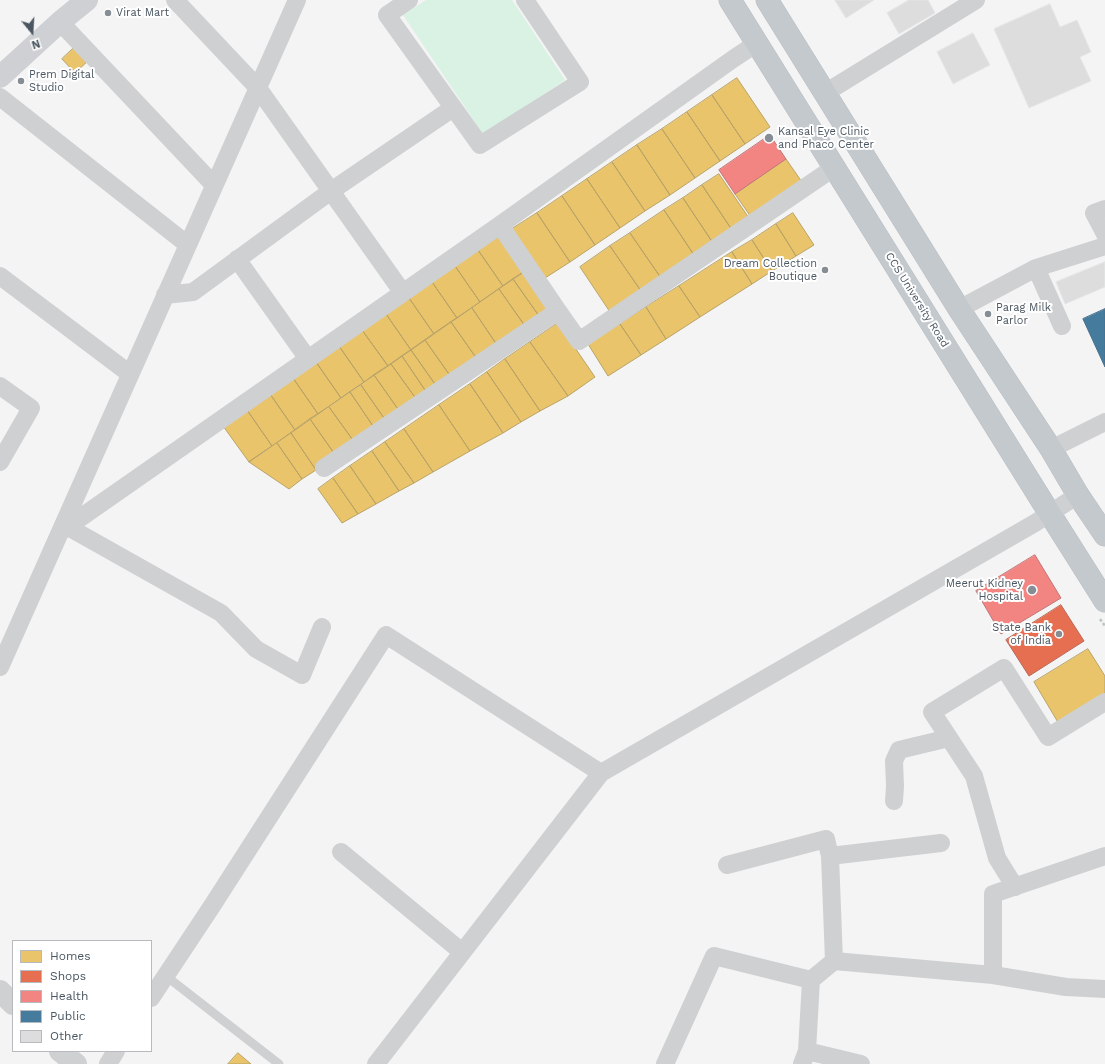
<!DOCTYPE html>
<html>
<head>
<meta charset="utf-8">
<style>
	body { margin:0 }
	#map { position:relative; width:1105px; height:1064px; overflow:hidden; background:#f4f4f4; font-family:"Work Sans",sans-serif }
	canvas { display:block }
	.legend { position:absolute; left:12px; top:940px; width:140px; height:112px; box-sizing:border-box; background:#fff; border:1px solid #b7bbc0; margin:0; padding:5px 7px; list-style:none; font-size:12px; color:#4a5661 }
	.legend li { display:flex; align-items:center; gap:8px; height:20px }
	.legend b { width:20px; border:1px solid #b7bbc0 }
	.north { position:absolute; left:12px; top:12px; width:40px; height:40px; -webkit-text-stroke:3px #fff; paint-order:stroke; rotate:162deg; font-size:11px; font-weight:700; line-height:16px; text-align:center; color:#4a5661 }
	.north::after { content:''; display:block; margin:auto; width:14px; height:18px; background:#4a5661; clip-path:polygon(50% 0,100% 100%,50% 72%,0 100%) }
</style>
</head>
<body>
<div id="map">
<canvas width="1105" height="1064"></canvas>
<ul class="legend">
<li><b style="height:11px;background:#e9c46a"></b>Homes</li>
<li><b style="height:11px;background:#e76f51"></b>Shops</li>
<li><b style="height:11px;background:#f28482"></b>Health</li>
<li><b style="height:11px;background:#457b9d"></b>Public</li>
<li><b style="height:11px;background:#ddddde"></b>Other</li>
</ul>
<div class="north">N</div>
</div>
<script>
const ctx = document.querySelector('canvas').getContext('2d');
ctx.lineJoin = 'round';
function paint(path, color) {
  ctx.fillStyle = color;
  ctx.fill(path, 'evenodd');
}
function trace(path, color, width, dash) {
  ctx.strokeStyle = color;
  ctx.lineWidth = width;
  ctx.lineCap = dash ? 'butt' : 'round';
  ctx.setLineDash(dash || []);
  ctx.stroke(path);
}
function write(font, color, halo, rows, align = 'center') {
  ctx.font = font + ' "Work Sans",sans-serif';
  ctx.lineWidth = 4;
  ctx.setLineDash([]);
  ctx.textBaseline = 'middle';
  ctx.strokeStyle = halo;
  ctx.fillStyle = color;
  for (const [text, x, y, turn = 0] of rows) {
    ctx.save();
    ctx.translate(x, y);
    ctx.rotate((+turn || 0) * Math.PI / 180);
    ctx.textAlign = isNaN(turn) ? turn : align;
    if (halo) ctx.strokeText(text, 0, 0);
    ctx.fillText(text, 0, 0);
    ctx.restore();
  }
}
paint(new Path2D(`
	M 426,0 L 512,0 L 565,80 L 483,134 L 403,15 Z`), '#d9f2e3');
const homes = new Path2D(`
	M 77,45 L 90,59 L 75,73 L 62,59 Z
	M 737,78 L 770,127 L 745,144 L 712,95 Z
	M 712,95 L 745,144 L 720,161 L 687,112 Z
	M 687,112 L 720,161 L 695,178 L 662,129 Z
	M 662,129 L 695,178 L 670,195 L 637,145 Z
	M 637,145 L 670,195 L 645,211 L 612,162 Z
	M 786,159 L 802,182 L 751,217 L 735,194 Z
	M 612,162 L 645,211 L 620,228 L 587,179 Z
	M 719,174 L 749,218 L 732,230 L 702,185 Z
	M 587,179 L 620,228 L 595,245 L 562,196 Z
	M 702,185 L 732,230 L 713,243 L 683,198 Z
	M 562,196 L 595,245 L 570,262 L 537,213 Z
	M 683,198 L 713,243 L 694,255 L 664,210 Z
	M 664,210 L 694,255 L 661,278 L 630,233 Z
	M 537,213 L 570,262 L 545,278 L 512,229 Z
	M 793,213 L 814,245 L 796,256 L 776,224 Z
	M 776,224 L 796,256 L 772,271 L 752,240 Z
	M 501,233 L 527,270 L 503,286 L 478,250 Z
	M 630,233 L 661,278 L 641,291 L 610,246 Z
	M 752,240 L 772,271 L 752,284 L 732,252 Z
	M 610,246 L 641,291 L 610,312 L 580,267 Z
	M 478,250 L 503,286 L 480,302 L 455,266 Z
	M 732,252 L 752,284 L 700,317 L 679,286 Z
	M 455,266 L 480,302 L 457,318 L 432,282 Z
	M 527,270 L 552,307 L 539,316 L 513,279 Z
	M 513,279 L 539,316 L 525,326 L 499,289 Z
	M 432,282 L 457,318 L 434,334 L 409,298 Z
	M 679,286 L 700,317 L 666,339 L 646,307 Z
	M 499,289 L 525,326 L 497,345 L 472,308 Z
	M 409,298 L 434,334 L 411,350 L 386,314 Z
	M 646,307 L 666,339 L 641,355 L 620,324 Z
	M 472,308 L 497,345 L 477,359 L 451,322 Z
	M 386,314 L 411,350 L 388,366 L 362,330 Z
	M 451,322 L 477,359 L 451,377 L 425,340 Z
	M 558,323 L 595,377 L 568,396 L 530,342 Z
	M 620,324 L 641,355 L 608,376 L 588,344 Z
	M 362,330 L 388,366 L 364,382 L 339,346 Z
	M 425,340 L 451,377 L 437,387 L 411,350 Z
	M 530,342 L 568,396 L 540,411 L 505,359 Z
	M 339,346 L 364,382 L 341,398 L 316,362 Z
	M 411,350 L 437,387 L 427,393 L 402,356 Z
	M 402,356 L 427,393 L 417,400 L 391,364 Z
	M 505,359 L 540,411 L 521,422 L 487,372 Z
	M 316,362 L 341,398 L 318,414 L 293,378 Z
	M 391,364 L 417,400 L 400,412 L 374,375 Z
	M 487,372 L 521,422 L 503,433 L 470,384 Z
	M 374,375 L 400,412 L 386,421 L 361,385 Z
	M 293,378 L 318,414 L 295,430 L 270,394 Z
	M 470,384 L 503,433 L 470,451 L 439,405 Z
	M 361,385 L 386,421 L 375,429 L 350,392 Z
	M 350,392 L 375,429 L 355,443 L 329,407 Z
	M 270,394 L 295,430 L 272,446 L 247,410 Z
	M 439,405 L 470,451 L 433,472 L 404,429 Z
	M 329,407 L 355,443 L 336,456 L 310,419 Z
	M 247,410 L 272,446 L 249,462 L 223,426 Z
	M 310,419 L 336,456 L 316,470 L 291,433 Z
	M 404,429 L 433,472 L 414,483 L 385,442 Z
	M 291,433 L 316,470 L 302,479 L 277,443 Z
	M 385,442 L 414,483 L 399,491 L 372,451 Z
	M 277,443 L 302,479 L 289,489 L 249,462 Z
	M 372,451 L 399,491 L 376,504 L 350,466 Z
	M 350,466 L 376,504 L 358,514 L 333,478 Z
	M 333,478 L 358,514 L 342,523 L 318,489 Z
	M 1088,649 L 1105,676 L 1105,696 L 1059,724 L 1034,682 Z
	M 238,1053 L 251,1064 L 228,1064 Z`);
paint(homes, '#e9c46a');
trace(homes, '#b9a367', 1);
const shops = new Path2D(`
	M 1061,605 L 1084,641 L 1029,676 L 1006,640 Z`);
paint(shops, '#e76f51');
trace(shops, '#b86856', 1);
const health = new Path2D(`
	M 770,135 L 786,159 L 735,194 L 719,170 Z
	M 1035,555 L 1061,598 L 1001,634 L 976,591 Z`);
paint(health, '#f28482');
trace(health, '#c07678', 1);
const public = new Path2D(`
	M 1105,309 L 1105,367 L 1083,319 Z`);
paint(public, '#457b9d');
trace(public, '#46708b', 1);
const building = new Path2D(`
	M 835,0 L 874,0 L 846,18 Z
	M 909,0 L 928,0 L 935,13 L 899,34 L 887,13 Z
	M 1050,4 L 1060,27 L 1077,20 L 1091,52 L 1080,57 L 1091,81 L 1029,108 L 994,29 Z
	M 973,33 L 990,65 L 953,84 L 937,52 Z
	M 1105,262 L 1105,287 L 1065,304 L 1056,282 Z`);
paint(building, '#ddddde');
trace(building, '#e5e6e7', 1);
const trunk = new Path2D(`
	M 730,0 L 1050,514 L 1105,601
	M 767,0 L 959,309 L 1051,449 L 1078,495 L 1105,535`);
trace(trunk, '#b9bec3', 23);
trace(new Path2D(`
	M 1100,619 L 1105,626`), '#bcc7c4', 2.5, [3, 2]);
trace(new Path2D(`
	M 166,976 L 279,1064`), '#ced0d2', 9);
trace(new Path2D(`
	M 175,0 L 258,88 L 403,293
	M 409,0 L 387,15 L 480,145 L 580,82 L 525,0
	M 60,22 L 214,185
	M 825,93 L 976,0
	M 0,97 L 188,245
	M 1105,209 L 1094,213 L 1105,234
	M 500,225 L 558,311
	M 237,259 L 308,359
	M 1036,268 L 1062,326
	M 0,276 L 130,374
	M 165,295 L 193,292 L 331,191 L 453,108
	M 959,309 L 1036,268 L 1105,246
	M 0,386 L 31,408 L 0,462
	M 1051,449 L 1105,422
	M 324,468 L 558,311 L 579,341 L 835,167
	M 68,527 L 221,613 L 256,649 L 302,675 L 322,627
	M 60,532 L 500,225 L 733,59 L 757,43
	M 0,667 L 297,0
	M 894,801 L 895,786 L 894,761 L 899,750 L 949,738
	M 341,852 L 462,952
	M 727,865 L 826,839 L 830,856
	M 1015,887 L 997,858 L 974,776 L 932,712 L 1004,668 L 1048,737 L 1105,702
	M 834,961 L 830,856 L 941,843
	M 993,975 L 1066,987 L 1105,989
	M 151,998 L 212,906 L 386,635 L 601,773
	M 807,1051 L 861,1064
	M 108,1064 L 116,1051
	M 376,1064 L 601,773 L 1035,523 L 1078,495
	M 665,1064 L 714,956 L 811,980 L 834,961 L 993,975 L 993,894 L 1105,856
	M 802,1064 L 807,1051 L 811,980`), '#ced0d2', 18);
trace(new Path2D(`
	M 0,991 L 13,1004
	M 60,1051 L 76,1064`), '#ced0d2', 22);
trace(new Path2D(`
	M 0,77 L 60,22 L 87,0`), '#ced0d4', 22);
trace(trunk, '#c4c9cd', 22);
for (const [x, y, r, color] of [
	[108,13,4,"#868d94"],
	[21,81,4,"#868d94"],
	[769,138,5,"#868d94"],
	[825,270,4,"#868d94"],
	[988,314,4,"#868d94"],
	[1032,590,5,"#868d94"],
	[1059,634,4,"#868d94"]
]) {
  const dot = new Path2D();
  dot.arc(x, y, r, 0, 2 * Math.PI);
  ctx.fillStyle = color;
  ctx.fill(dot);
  trace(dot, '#fff', 1.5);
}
write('11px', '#4a5661', '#fff', [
	["Virat Mart",116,13],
	["Prem Digital",29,75],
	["Studio",29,88],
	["Kansal Eye Clinic",778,132],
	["and Phaco Center",778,145],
	["Dream Collection",817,264,"right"],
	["Boutique",817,277,"right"],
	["Parag Milk",996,308],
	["Parlor",996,321],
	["Meerut Kidney",1023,584,"right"],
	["Hospital",1023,597,"right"],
	["State Bank",1051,628,"right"],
	["of India",1051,641,"right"]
], 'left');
write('11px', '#4a5661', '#fff', [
	["CCS University Road",917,300,58]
]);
</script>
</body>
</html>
